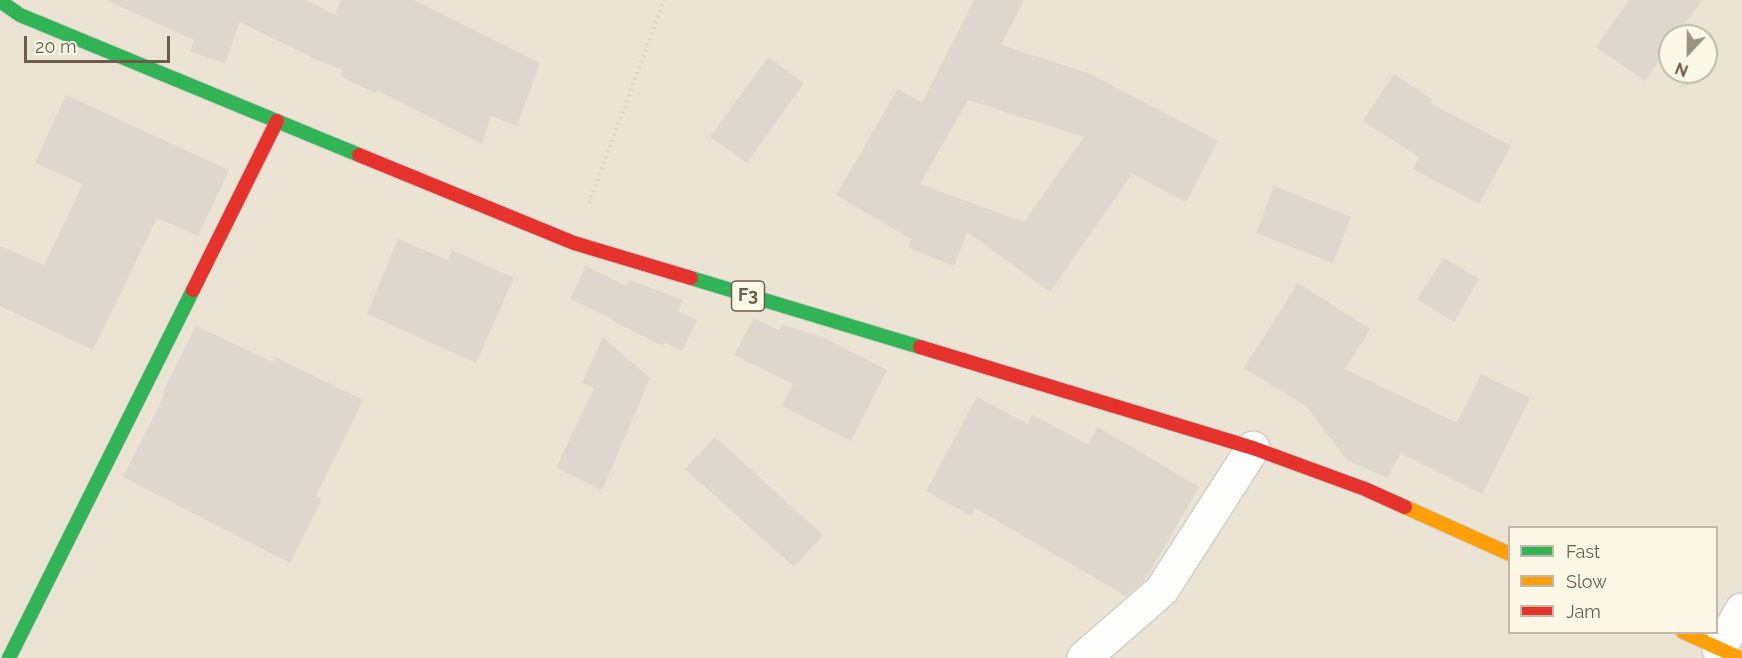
<!DOCTYPE html>
<html>
<head>
<meta charset="utf-8">
<style>
	body { margin:0 }
	#map { position:relative; width:1742px; height:658px; overflow:hidden; background:#f3f0e7; font-family:Raleway,sans-serif }
	canvas { display:block }
	.legend { position:absolute; left:1508px; top:526px; width:210px; height:108px; box-sizing:border-box; background:#fcf7e7; border:2px solid #c2b9a9; margin:0; padding:8px 10px; list-style:none; font-size:18px; color:#6c5c4c }
	.legend li { display:flex; align-items:center; gap:12px; height:30px }
	.legend b { width:30px; border:2px solid #c2b9a9 }
	.north { position:absolute; left:1658px; top:24px; width:60px; height:60px; box-sizing:border-box; background:#fcf7e7; border:2px solid #c2b9a9; border-radius:50%; rotate:202deg; font-size:16px; font-weight:700; line-height:24px; text-align:center; color:#6c5c4c }
	.north::after { content:''; display:block; margin:auto; width:21px; height:27px; background:#9b9082; clip-path:polygon(50% 0,100% 100%,50% 72%,0 100%) }
	.scale { position:absolute; left:24px; top:36px; width:146px; height:27px; box-sizing:border-box; border:3px solid #6c5c4c; border-top:0; padding-left:8px; font-size:18px; line-height:21px; white-space:nowrap; color:#6c5c4c; -webkit-text-stroke:4px #fcf7e7; paint-order:stroke }
</style>
</head>
<body>
<div id="map">
<canvas width="1742" height="658"></canvas>
<ul class="legend">
<li><b style="height:8px;background:#30b455"></b>Fast</li>
<li><b style="height:8px;background:#ff9f0a"></b>Slow</li>
<li><b style="height:8px;background:#e5322d"></b>Jam</li>
</ul>
<div class="north">N</div>
<div class="scale">20 m</div>
</div>
<script>
const ctx = document.querySelector('canvas').getContext('2d');
ctx.lineJoin = 'round';
function paint(path, color) {
  ctx.fillStyle = color;
  ctx.fill(path, 'evenodd');
}
function trace(path, color, width, dash) {
  ctx.strokeStyle = color;
  ctx.lineWidth = width;
  ctx.lineCap = dash ? 'butt' : 'round';
  ctx.setLineDash(dash || []);
  ctx.stroke(path);
}
function write(font, color, halo, rows, align = 'center') {
  ctx.font = font + ' Raleway,sans-serif';
  ctx.lineWidth = 4.5;
  ctx.setLineDash([]);
  ctx.textBaseline = 'middle';
  ctx.strokeStyle = halo;
  ctx.fillStyle = color;
  for (const [text, x, y, turn = 0] of rows) {
    ctx.save();
    ctx.translate(x, y);
    ctx.rotate((+turn || 0) * Math.PI / 180);
    ctx.textAlign = isNaN(turn) ? turn : align;
    if (halo) ctx.strokeText(text, 0, 0);
    ctx.fillText(text, 0, 0);
    ctx.restore();
  }
}
paint(new Path2D(`
	M 0,0 L 1742,0 L 1742,658 L 0,658 ZM 1670,36 L 1706,36 L 1706,72 L 1670,72 ZM 1510,528 L 1716,528 L 1716,632 L 1510,632 Z`), '#ebe4d5');
paint(new Path2D(`
	M 106,0 L 306,0 L 335,15 L 341,0 L 414,0 L 540,63 L 517,126 L 491,116 L 482,144 L 377,90 L 375,93 L 340,76 L 343,70 L 315,59 L 240,22 L 225,63 L 190,52 L 194,40 Z
	M 974,0 L 1024,0 L 1001,45 L 1088,73 L 1218,141 L 1186,202 L 1132,174 L 1050,292 L 967,232 L 954,266 L 908,248 L 911,239 L 836,195 L 898,89 L 922,103 ZM 968,100 L 1084,137 L 1024,222 L 920,184 Z
	M 1629,0 L 1702,0 L 1676,36 L 1670,36 L 1670,45 L 1645,81 L 1596,47 Z
	M 768,57 L 804,83 L 747,163 L 710,137 Z
	M 1394,74 L 1432,99 L 1430,103 L 1511,146 L 1479,204 L 1413,169 L 1419,157 L 1363,121 Z
	M 66,95 L 229,170 L 198,236 L 157,218 L 93,350 L 0,306 L 0,246 L 44,265 L 83,184 L 35,163 Z
	M 1274,186 L 1351,217 L 1333,263 L 1256,233 Z
	M 398,239 L 448,260 L 452,250 L 514,278 L 476,363 L 367,314 Z
	M 1444,258 L 1479,279 L 1454,322 L 1417,299 Z
	M 586,266 L 627,286 L 630,280 L 683,300 L 678,311 L 697,320 L 682,351 L 665,343 L 663,346 L 611,320 L 612,319 L 570,299 Z
	M 1298,283 L 1370,329 L 1345,369 L 1457,423 L 1481,374 L 1530,398 L 1482,494 L 1400,453 L 1387,478 L 1347,460 L 1306,406 L 1244,368 Z
	M 754,318 L 779,330 L 782,325 L 825,338 L 887,370 L 851,441 L 782,406 L 793,384 L 734,355 Z
	M 196,326 L 273,362 L 275,357 L 363,400 L 316,496 L 322,499 L 290,563 L 123,477 L 165,394 L 163,392 Z
	M 603,337 L 650,378 L 602,490 L 556,468 L 594,388 L 582,383 Z
	M 977,397 L 1028,424 L 1032,415 L 1088,444 L 1098,427 L 1199,487 L 1145,580 L 1126,596 L 975,508 L 971,516 L 926,491 Z
	M 715,437 L 823,535 L 794,567 L 685,469 Z`), '#ddd7ce');
const street = new Path2D(`
	M 1719,649 L 1742,610
	M 1084,658 L 1162,590 L 1253,448`);
const fast = new Path2D(`
	M 0,1 L 20,15 L 359,155
	M 691,278 L 920,347
	M 9,658 L 193,290`);
const slow = new Path2D(`
	M 1405,507 L 1510,554
	M 1683,632 L 1740,658`);
const jam = new Path2D(`
	M 359,155 L 574,243 L 691,278
	M 193,290 L 277,121
	M 920,347 L 1253,448 L 1365,489 L 1405,507`);
trace(street, '#d2cdc6', 36);
trace(fast, '#d2cdc6', 16);
trace(slow, '#d2cdc6', 16);
trace(jam, '#d2cdc6', 16);
trace(new Path2D(`
	M 589,203 L 664,0`), '#d4cfc9', 4, [1.5, 4.5]);
trace(street, '#fdfdfb', 33);
trace(fast, '#30b455', 14);
trace(slow, '#ff9f0a', 14);
trace(jam, '#e5322d', 14);
for (const [x, y, w] of [
	[748,296,33]
]) {
  const box = new Path2D();
  box.roundRect(x - w / 2, y - 15, w, 30, 4.5);
  ctx.fillStyle = '#fcf7e7';
  ctx.fill(box);
  trace(box, '#6c5c4c', 1.5);
}
write('bold 18px', '#6c5c4c', null, [
	["F3",748,296]
]);
</script>
</body>
</html>
